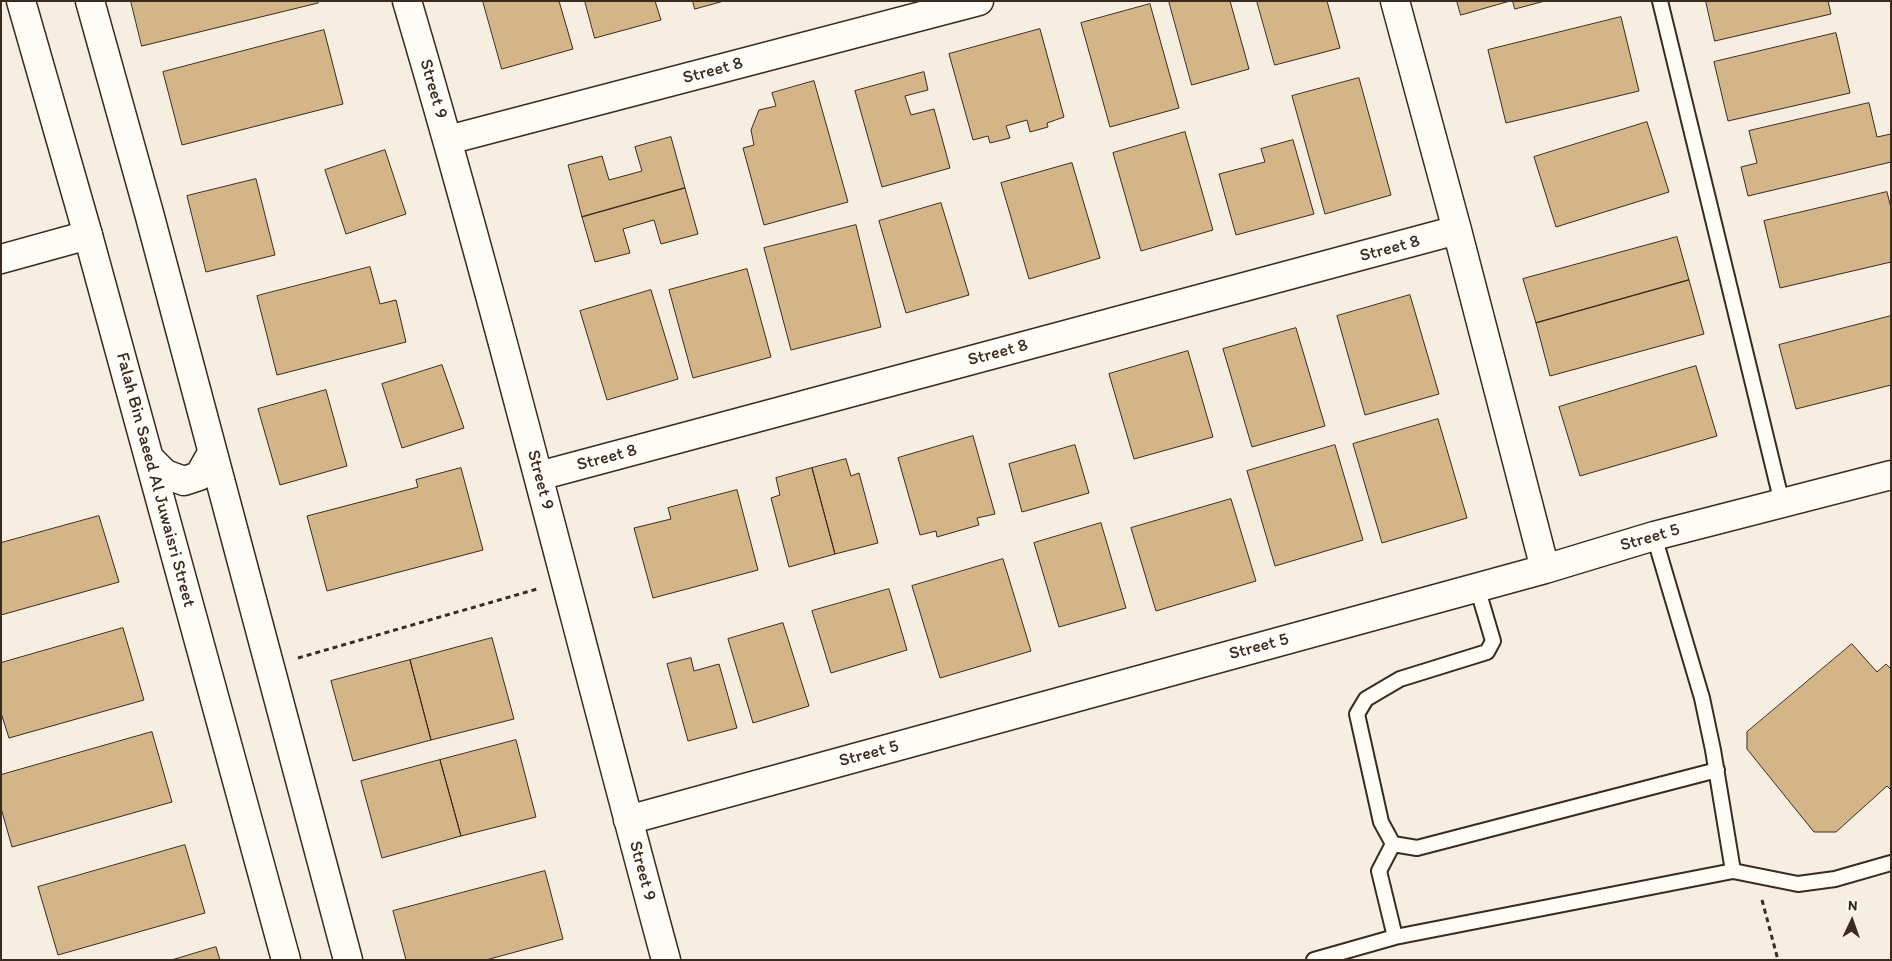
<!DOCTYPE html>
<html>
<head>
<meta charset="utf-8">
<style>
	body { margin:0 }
	#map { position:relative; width:1892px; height:961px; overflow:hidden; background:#f5eee1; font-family:Itim,sans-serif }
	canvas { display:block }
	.frame { position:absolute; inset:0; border:2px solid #3b2a1e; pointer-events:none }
	.north { position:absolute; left:1827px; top:896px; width:50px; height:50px; -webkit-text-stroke:4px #fdfcf7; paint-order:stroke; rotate:3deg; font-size:14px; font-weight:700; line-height:20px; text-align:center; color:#3b2a1e }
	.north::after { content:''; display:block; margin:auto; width:18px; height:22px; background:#3b2a1e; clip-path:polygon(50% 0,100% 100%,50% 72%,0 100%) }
</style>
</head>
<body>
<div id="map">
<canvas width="1892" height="961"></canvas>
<div class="frame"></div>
<div class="north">N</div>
</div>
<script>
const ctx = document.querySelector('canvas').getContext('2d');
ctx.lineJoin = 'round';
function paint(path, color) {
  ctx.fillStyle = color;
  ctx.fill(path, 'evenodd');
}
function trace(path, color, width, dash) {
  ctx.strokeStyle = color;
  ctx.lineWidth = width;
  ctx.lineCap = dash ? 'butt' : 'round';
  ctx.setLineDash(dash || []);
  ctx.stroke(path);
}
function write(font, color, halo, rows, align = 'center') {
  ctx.font = font + ' Itim,sans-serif';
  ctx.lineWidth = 5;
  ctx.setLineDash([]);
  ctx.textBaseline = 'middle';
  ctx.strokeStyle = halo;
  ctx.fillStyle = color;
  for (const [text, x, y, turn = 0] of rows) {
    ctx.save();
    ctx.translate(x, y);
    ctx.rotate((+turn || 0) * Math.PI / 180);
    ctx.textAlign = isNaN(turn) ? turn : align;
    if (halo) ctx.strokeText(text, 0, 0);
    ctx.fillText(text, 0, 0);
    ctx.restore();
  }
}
const building = new Path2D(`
	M 131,1 L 318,1 L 318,3 L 142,46 Z
	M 483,1 L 559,1 L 573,49 L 502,69 Z
	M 585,1 L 655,1 L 661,20 L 595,38 Z
	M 693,1 L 724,1 L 695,9 Z
	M 1169,1 L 1230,1 L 1249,69 L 1192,85 Z
	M 1257,1 L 1327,1 L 1340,48 L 1275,65 Z
	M 1457,1 L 1510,1 L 1461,15 Z
	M 1513,1 L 1545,1 L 1515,9 Z
	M 1706,1 L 1828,1 L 1831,14 L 1715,41 Z
	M 1150,4 L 1179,108 L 1110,127 L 1081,23 Z
	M 1621,17 L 1639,91 L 1506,123 L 1488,50 Z
	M 1040,29 L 1064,117 L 1047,123 L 1048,127 L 1030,132 L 1027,120 L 1006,126 L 1010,138 L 990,143 L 988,136 L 973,140 L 949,54 Z
	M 324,30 L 343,104 L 182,145 L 163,72 Z
	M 1836,33 L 1850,93 L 1728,121 L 1714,62 Z
	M 924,72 L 928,90 L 905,96 L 911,115 L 934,109 L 950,168 L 882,187 L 855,91 Z
	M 1359,78 L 1391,195 L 1325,214 L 1292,96 Z
	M 814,81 L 848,202 L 764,225 L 743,148 L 754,145 L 751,130 L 759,110 L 776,106 L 772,93 Z
	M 1869,103 L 1877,137 L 1891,134 L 1891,162 L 1748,196 L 1741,167 L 1757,163 L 1749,131 Z
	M 1647,122 L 1669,192 L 1556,227 L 1534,157 Z
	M 1185,132 L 1213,230 L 1141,251 L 1113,153 Z
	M 671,137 L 685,188 L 582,217 L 568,165 L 602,156 L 609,180 L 642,171 L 635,147 Z
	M 1293,140 L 1314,214 L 1236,235 L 1219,174 L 1265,162 L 1261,149 Z
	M 385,150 L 406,214 L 346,234 L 325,170 Z
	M 1072,163 L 1100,258 L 1029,279 L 1001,183 Z
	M 256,179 L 275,255 L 206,272 L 187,196 Z
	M 685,188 L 698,234 L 661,244 L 654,220 L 623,229 L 630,253 L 595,262 L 582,217 Z
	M 1887,192 L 1891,208 L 1891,262 L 1780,288 L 1764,221 Z
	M 941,203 L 969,295 L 906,313 L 879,221 Z
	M 856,225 L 881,327 L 791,350 L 764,248 Z
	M 1677,237 L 1689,280 L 1536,323 L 1523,279 Z
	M 370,267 L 380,304 L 396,300 L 406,342 L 277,375 L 257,296 Z
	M 747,269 L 771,357 L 693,378 L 669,290 Z
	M 1689,280 L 1704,334 L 1550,376 L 1536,323 Z
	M 651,290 L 678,379 L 607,400 L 580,311 Z
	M 1410,295 L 1439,394 L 1365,415 L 1337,316 Z
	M 1891,316 L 1891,385 L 1796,409 L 1779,345 Z
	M 1296,328 L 1325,426 L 1252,447 L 1223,349 Z
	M 1188,351 L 1213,437 L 1134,459 L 1109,374 Z
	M 442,365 L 464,428 L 402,448 L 382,384 Z
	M 1696,366 L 1717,436 L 1580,476 L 1559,407 Z
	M 326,390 L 347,466 L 280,485 L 258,409 Z
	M 1438,419 L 1467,518 L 1382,543 L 1353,444 Z
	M 973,436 L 995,514 L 977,518 L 979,525 L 937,537 L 936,531 L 920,535 L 898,458 Z
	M 1075,445 L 1089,493 L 1022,512 L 1009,464 Z
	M 1335,445 L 1363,540 L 1275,566 L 1247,471 Z
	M 846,459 L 851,476 L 859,473 L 878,543 L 835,554 L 812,468 Z
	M 461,468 L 483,550 L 327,591 L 307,516 L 418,487 L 416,480 Z
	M 812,468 L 835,554 L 789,567 L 771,498 L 780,495 L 776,478 Z
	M 737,490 L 758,570 L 653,598 L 634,528 L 671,519 L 668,508 Z
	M 1231,499 L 1256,581 L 1156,611 L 1131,528 Z
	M 99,516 L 119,582 L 1,615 L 1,543 Z
	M 1101,523 L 1126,608 L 1059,627 L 1034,543 Z
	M 1003,559 L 1031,651 L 940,678 L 912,586 Z
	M 889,589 L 907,650 L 831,673 L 812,611 Z
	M 783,623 L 809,706 L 753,723 L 728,639 Z
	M 123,628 L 144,700 L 9,738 L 1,713 L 1,663 Z
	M 492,638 L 514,719 L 431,740 L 410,660 Z
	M 1852,644 L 1877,672 L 1886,664 L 1891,669 L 1891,790 L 1887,786 L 1836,832 L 1814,832 L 1747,749 L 1747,732 Z
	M 691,658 L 694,671 L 719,664 L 737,728 L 688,741 L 667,664 Z
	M 410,660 L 431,740 L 353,761 L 331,681 Z
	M 152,732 L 172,802 L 12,847 L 1,808 L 1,775 Z
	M 516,740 L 536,817 L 461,836 L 440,760 Z
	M 440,760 L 461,836 L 382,858 L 361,781 Z
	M 185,845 L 205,913 L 58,955 L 38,887 Z
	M 545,871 L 563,939 L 486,960 L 406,960 L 393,911 Z
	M 216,947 L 220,960 L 172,960 Z`);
paint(building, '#d4b588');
trace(building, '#3b2a1e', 1);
const lane = new Path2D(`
	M 1660,1 L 1782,503
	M 1654,536 L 1702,698 L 1713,750 L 1733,871
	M 1477,587 L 1493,641 L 1487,652 L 1400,679 L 1366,699 L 1357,714 L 1381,822 L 1393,844 L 1417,848 L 1717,770
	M 1393,844 L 1379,871 L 1395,937
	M 1314,960 L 1395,937 L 1733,871 L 1798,884 L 1835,879 L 1891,863`);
const street = new Path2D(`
	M 407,1 C 501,319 579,640 666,960
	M 1395,1 L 1457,230 L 1545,569
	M 448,140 L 979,1
	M 1,259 L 88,235
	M 539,476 L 1457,230
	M 628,820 L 1545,569 L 1654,536 L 1891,475`);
const secondary = new Path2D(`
	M 21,1 L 88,235 L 286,960
	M 90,1 L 149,213 L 348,960
	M 149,458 L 165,474 L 184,481 L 199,476 L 212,453`);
trace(lane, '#3b2a1e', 18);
trace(street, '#3b2a1e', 31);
trace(secondary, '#3b2a1e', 31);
trace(new Path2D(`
	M 298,658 L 537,589
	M 1762,900 L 1778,960`), '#3b2a1e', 3, [5, 4]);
trace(lane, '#fdfcf7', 14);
trace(street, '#fdfcf7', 28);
trace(secondary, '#fdfcf7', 28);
write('18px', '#3b2a1e', '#fdfcf7', [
	["Street 8",713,71,-15],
	["Street 9",433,89,74],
	["Street 8",1390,249,-15],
	["Street 8",998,353,-15],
	["Street 8",607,458,-15],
	["Falah Bin Saeed Al Juwaisri Street",155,480,75],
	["Street 9",540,480,75],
	["Street 5",1650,538,-16],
	["Street 5",1259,647,-15],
	["Street 5",869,754,-15],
	["Street 9",642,871,75]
]);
</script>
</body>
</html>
